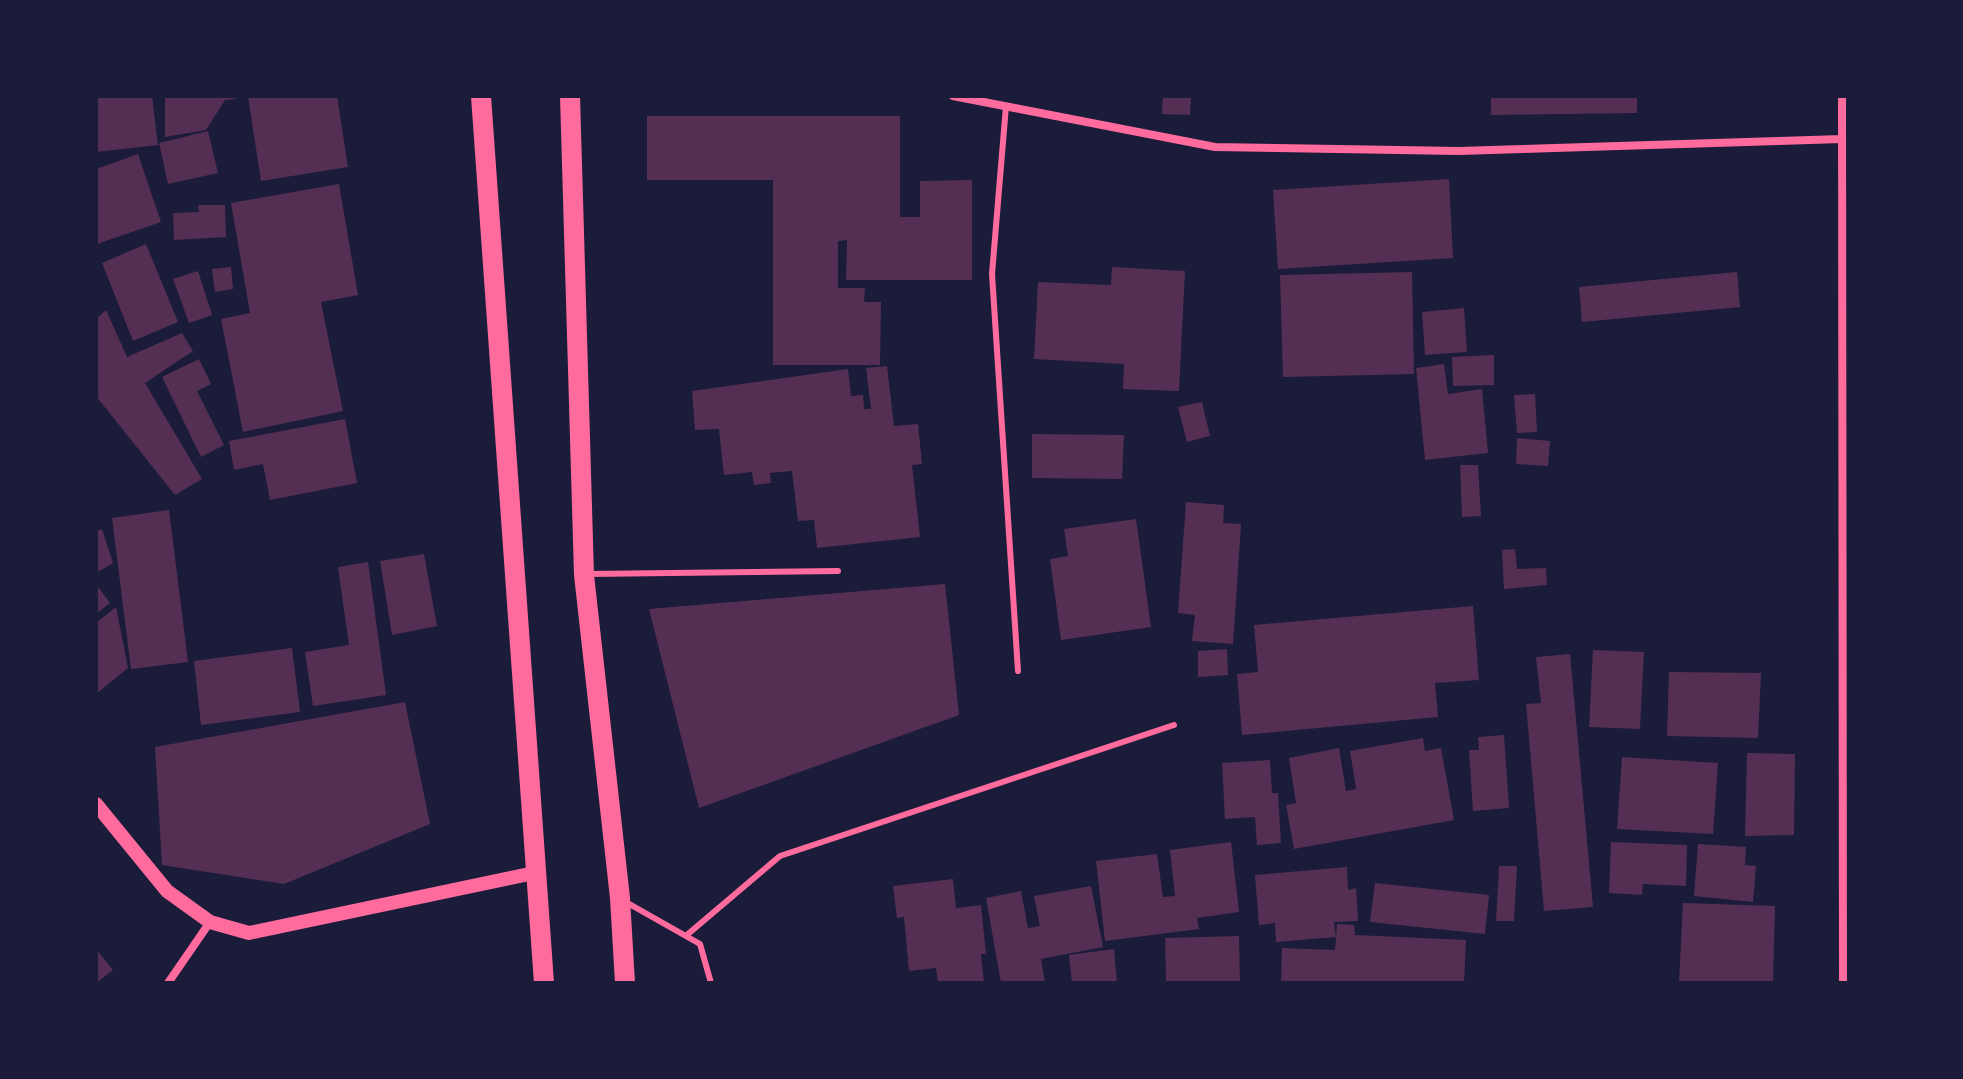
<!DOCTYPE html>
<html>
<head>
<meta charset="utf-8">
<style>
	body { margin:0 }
	#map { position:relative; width:1963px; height:1079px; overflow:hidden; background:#1b1b3a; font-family:Jost,sans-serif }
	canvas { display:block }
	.frame { position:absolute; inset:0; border:98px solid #1b1b3a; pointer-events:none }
</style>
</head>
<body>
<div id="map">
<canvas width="1963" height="1079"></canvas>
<div class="frame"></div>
</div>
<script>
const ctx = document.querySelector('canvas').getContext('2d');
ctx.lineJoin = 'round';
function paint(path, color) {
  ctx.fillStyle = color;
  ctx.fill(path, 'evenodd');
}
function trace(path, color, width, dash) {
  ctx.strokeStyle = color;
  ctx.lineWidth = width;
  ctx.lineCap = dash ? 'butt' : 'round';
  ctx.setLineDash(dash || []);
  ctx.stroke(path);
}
paint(new Path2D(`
	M 96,96 L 152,96 L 158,145 L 96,152 Z
	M 165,96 L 235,96 L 236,99 L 225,100 L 206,130 L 165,137 Z
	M 248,96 L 337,96 L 348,167 L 261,181 Z
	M 1163,96 L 1191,96 L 1190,115 L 1162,114 Z
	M 1491,96 L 1637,96 L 1637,113 L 1491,115 Z
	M 647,116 L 900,116 L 900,217 L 920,217 L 920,181 L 972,180 L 972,280 L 846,280 L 847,240 L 838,241 L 838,288 L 865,288 L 864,302 L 881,302 L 880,365 L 773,365 L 773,180 L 647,180 Z
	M 208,131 L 218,173 L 168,184 L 159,143 Z
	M 138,154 L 161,222 L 97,244 L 96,169 Z
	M 1449,179 L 1453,258 L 1278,269 L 1273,190 Z
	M 339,184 L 358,295 L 321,302 L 343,411 L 243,432 L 221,319 L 250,313 L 231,203 Z
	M 198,205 L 225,205 L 226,237 L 174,240 L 173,213 L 199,212 Z
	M 146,244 L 178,322 L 133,341 L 102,263 Z
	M 231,267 L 233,289 L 215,292 L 212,269 Z
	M 1112,267 L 1185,271 L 1179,391 L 1123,389 L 1124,364 L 1034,359 L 1038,282 L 1111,285 Z
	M 198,271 L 212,315 L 189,323 L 173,279 Z
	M 1412,272 L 1414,374 L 1283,377 L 1280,275 Z
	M 1737,272 L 1740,307 L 1582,322 L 1579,287 Z
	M 1464,308 L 1467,352 L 1425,355 L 1422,312 Z
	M 106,310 L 127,357 L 182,333 L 193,351 L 145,383 L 202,479 L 175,495 L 96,396 L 96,319 Z
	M 1494,355 L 1494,385 L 1453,386 L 1452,357 Z
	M 199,359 L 211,384 L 197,391 L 224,445 L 201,457 L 162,377 Z
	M 1444,364 L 1448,394 L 1482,389 L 1488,453 L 1425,460 L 1416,368 Z
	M 887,366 L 894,426 L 918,424 L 922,464 L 912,465 L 920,537 L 817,548 L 814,520 L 798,521 L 792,471 L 770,473 L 771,483 L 754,485 L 752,472 L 724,475 L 719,429 L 695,430 L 692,391 L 848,369 L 851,396 L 863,395 L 864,409 L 871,409 L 866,368 Z
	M 1535,394 L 1537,432 L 1517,433 L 1514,395 Z
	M 1202,402 L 1210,436 L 1187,442 L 1178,407 Z
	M 345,419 L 357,483 L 270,500 L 263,464 L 234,470 L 229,441 Z
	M 1032,434 L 1124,435 L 1122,479 L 1032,478 Z
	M 1517,438 L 1550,441 L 1548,466 L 1516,464 Z
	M 1460,465 L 1478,465 L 1481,516 L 1462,517 Z
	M 1186,502 L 1224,505 L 1223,523 L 1241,524 L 1233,644 L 1192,641 L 1195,615 L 1178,613 Z
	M 169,510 L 188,662 L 131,669 L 112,518 Z
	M 1136,519 L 1151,627 L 1061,640 L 1050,559 L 1068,556 L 1064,529 Z
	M 102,529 L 113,563 L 96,573 L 96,532 Z
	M 1515,549 L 1517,569 L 1546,568 L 1547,585 L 1504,589 L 1502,550 Z
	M 424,554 L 437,626 L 392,635 L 380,561 Z
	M 368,562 L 386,695 L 313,706 L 305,652 L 349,645 L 338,567 Z
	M 96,584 L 110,603 L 96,614 Z
	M 945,584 L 959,715 L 699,808 L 649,609 Z
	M 1473,606 L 1479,680 L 1435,683 L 1438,717 L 1242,735 L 1237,674 L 1258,672 L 1254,625 Z
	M 116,607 L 128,668 L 96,694 L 96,623 Z
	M 292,648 L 300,712 L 201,725 L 194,661 Z
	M 1227,649 L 1228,675 L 1198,677 L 1198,651 Z
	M 1593,650 L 1644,652 L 1640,729 L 1589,727 Z
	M 1570,654 L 1593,907 L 1544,911 L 1526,704 L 1541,703 L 1536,657 Z
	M 1669,672 L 1761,673 L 1758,738 L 1667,736 Z
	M 405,702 L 430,824 L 284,884 L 162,865 L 155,747 Z
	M 1504,735 L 1509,808 L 1473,811 L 1469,750 L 1479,750 L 1478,737 Z
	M 1423,738 L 1425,751 L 1441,748 L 1454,820 L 1294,849 L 1286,805 L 1296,803 L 1289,758 L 1339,748 L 1346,791 L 1356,789 L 1350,751 Z
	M 1747,753 L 1795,754 L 1794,835 L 1745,836 Z
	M 1622,757 L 1718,763 L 1713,834 L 1617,829 Z
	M 1270,760 L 1272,793 L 1278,793 L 1281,843 L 1257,845 L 1255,817 L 1225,819 L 1222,763 Z
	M 1231,842 L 1239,912 L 1197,918 L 1199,929 L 1105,941 L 1096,861 L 1157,854 L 1163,897 L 1175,896 L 1170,850 Z
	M 1611,842 L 1687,845 L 1686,886 L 1643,884 L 1642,895 L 1609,893 Z
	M 1698,844 L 1746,847 L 1745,865 L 1756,866 L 1753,902 L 1694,896 Z
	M 1499,866 L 1517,866 L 1514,921 L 1496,921 Z
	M 1347,867 L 1348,890 L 1356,888 L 1358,921 L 1334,922 L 1336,937 L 1276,942 L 1275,923 L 1259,925 L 1255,875 Z
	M 953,879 L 956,908 L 981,905 L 986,954 L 981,954 L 984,983 L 938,983 L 936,968 L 909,971 L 904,917 L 897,918 L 893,886 Z
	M 1375,883 L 1489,895 L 1485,934 L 1370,922 Z
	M 1091,886 L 1103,947 L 1041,959 L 1045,983 L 1001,983 L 986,898 L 1021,891 L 1028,928 L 1040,926 L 1034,896 Z
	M 1683,903 L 1775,906 L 1773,983 L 1679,983 Z
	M 1337,924 L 1354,925 L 1355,935 L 1466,940 L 1464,983 L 1281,983 L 1282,948 L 1335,950 Z
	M 1239,936 L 1240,983 L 1166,983 L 1165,938 Z
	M 96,949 L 113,970 L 96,983 Z
	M 1114,949 L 1117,983 L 1072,983 L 1069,955 Z`), '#542f53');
trace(new Path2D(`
	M 1006,106 L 992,274 L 1018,671
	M 588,574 L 838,571
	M 624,901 L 700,944 L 711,983
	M 688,934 L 780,856 L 1174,725`), '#ff6b9d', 6);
trace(new Path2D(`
	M 953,96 L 1215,147 L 1459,151 L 1842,139
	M 1842,96 L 1843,983
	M 168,983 L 210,922`), '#ff6b9d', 8);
trace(new Path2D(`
	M 96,804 L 167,891 L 210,922 L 249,933 L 534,873`), '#ff6b9d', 14);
trace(new Path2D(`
	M 481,96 L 544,983
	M 570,96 L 584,575 L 620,898 L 625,983`), '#ff6b9d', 20);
</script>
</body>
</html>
